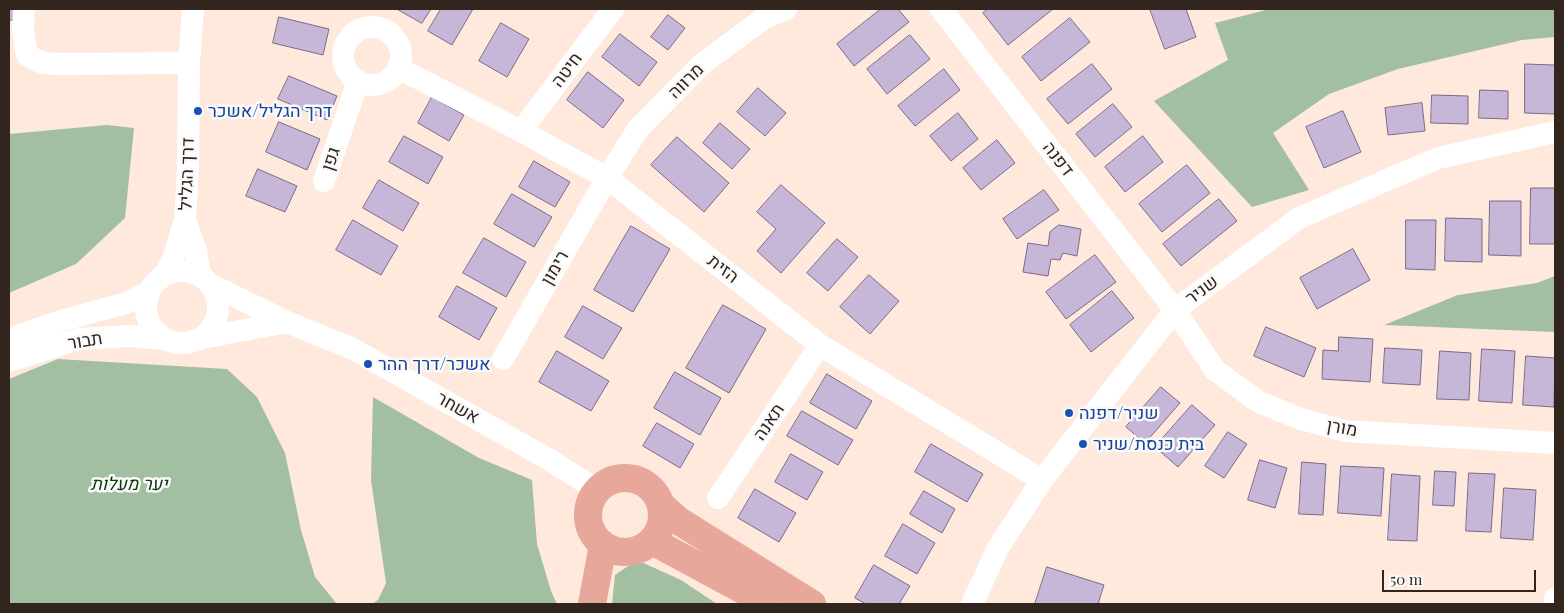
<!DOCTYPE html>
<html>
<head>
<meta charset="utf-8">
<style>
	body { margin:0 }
	#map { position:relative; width:1564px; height:613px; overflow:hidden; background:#ffe8dc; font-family:"Playfair Display",serif }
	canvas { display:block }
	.frame { position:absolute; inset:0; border:10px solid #32251d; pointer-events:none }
	.scale { position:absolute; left:1382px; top:570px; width:154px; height:22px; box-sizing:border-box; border:2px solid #32251d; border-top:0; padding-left:6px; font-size:15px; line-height:18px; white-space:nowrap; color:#32251d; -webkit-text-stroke:4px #fafafa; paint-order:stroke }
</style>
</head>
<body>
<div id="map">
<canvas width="1564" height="613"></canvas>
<div class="frame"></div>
<div class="scale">50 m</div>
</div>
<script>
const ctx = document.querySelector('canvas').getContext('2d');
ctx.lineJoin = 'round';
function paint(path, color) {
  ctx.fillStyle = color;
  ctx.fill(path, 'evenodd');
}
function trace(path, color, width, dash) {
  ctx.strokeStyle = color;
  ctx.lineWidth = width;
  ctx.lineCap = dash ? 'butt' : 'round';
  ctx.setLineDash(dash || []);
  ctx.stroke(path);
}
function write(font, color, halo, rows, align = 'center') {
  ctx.font = font + ' "Playfair Display",Heebo,serif';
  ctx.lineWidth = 5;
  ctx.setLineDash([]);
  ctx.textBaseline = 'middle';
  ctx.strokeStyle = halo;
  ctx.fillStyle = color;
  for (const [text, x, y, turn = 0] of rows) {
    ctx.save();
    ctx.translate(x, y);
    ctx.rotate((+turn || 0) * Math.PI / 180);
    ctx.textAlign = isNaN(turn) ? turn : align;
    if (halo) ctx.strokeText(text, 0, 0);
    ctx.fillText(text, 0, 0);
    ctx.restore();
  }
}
paint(new Path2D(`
	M 1270,9 L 1555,9 L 1555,37 L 1522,40 L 1398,69 L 1329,94 L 1273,133 L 1309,190 L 1252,207 L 1154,101 L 1228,60 L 1215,23 Z
	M 107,125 L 134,128 L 125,218 L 76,264 L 9,293 L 9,134 Z
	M 1555,276 L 1555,332 L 1384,325 L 1458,295 L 1537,283 Z
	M 58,359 L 227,369 L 257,397 L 285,453 L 301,530 L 315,577 L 337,604 L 9,604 L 9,379 Z
	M 373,397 L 479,458 L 532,480 L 537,544 L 551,591 L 557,604 L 372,604 L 378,600 L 386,583 L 371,480 Z
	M 637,560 L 681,580 L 717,604 L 612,604 L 615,575 Z`), '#a3bfa1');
const building = new Path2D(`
	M 9,9 L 18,9 L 18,20 L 9,20 Z
	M 397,9 L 431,9 L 422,23 Z
	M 441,9 L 473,9 L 452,45 L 428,31 Z
	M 881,9 L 898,9 L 909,22 L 854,66 L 837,44 Z
	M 988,9 L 1053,9 L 1008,45 L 983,13 Z
	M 1150,9 L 1186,9 L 1196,37 L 1165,49 Z
	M 668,15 L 685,28 L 668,50 L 651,37 Z
	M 279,17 L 329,29 L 323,55 L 273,43 Z
	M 1070,18 L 1090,42 L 1041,81 L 1022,57 Z
	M 501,23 L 529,39 L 507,77 L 479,61 Z
	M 620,34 L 657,62 L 639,86 L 602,57 Z
	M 910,35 L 930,59 L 887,94 L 867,69 Z
	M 1092,64 L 1112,89 L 1068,124 L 1047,99 Z
	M 1525,64 L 1555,65 L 1555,114 L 1525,113 Z
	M 944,69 L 960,90 L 915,126 L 898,106 Z
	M 588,72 L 624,100 L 603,128 L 567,100 Z
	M 289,76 L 337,96 L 327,120 L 278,99 Z
	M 758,88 L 786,113 L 765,136 L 737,112 Z
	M 1480,90 L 1508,91 L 1508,119 L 1479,118 Z
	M 1432,95 L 1468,96 L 1468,124 L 1431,123 Z
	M 432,97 L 464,115 L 449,141 L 418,123 Z
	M 1422,103 L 1425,131 L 1388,135 L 1385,108 Z
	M 1113,104 L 1132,127 L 1095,157 L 1076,134 Z
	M 1343,111 L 1361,152 L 1324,168 L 1306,127 Z
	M 958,113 L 978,139 L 951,161 L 930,136 Z
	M 279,122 L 320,139 L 307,170 L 266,152 Z
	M 720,123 L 750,149 L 732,169 L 703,143 Z
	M 404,136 L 443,157 L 428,184 L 389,162 Z
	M 1143,136 L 1163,162 L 1125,192 L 1105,167 Z
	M 677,137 L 729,183 L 704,212 L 651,165 Z
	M 997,140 L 1015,163 L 981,190 L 963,168 Z
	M 534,161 L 570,182 L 555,207 L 519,187 Z
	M 1187,165 L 1210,193 L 1162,232 L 1139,204 Z
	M 258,169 L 297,186 L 285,212 L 246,196 Z
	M 379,180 L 419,203 L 403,231 L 363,208 Z
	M 781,185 L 825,223 L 781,273 L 757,251 L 776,229 L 757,212 Z
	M 1531,188 L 1555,188 L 1555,244 L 1530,244 Z
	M 1044,190 L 1059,210 L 1017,239 L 1003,219 Z
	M 512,194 L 552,217 L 534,247 L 494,224 Z
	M 1219,199 L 1237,221 L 1181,266 L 1163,244 Z
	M 1490,201 L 1521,201 L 1521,256 L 1489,255 Z
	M 1446,218 L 1482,219 L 1482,262 L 1445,261 Z
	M 353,220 L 398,246 L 381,275 L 336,250 Z
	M 1406,220 L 1436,220 L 1435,270 L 1406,269 Z
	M 1059,225 L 1081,229 L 1077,256 L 1063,253 L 1060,260 L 1051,259 L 1048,276 L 1023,272 L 1028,243 L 1048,246 L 1050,232 Z
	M 631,226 L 670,249 L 633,312 L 594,290 Z
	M 484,238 L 526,262 L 506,297 L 463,273 Z
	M 837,239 L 858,257 L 828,291 L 807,273 Z
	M 1353,249 L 1370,280 L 1317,309 L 1300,278 Z
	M 1095,255 L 1116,282 L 1066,319 L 1046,292 Z
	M 869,275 L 899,301 L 870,334 L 840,307 Z
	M 457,286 L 497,308 L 479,340 L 439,317 Z
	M 1112,291 L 1134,318 L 1091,352 L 1070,325 Z
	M 723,305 L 766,329 L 729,393 L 686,368 Z
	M 583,306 L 622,328 L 603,359 L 565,337 Z
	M 1266,327 L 1316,348 L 1304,377 L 1254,356 Z
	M 1339,337 L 1373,339 L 1370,382 L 1322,379 L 1323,350 L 1338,351 Z
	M 1385,348 L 1422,350 L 1420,385 L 1383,383 Z
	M 1482,349 L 1515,351 L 1512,403 L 1479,401 Z
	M 557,351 L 609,381 L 591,411 L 539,382 Z
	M 1440,351 L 1471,353 L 1469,400 L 1437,399 Z
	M 1526,356 L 1555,358 L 1554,407 L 1523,405 Z
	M 675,372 L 721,398 L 700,435 L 654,408 Z
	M 827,374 L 872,401 L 856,429 L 810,403 Z
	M 1161,387 L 1180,403 L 1145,443 L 1126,427 Z
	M 1192,405 L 1215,425 L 1178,467 L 1155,447 Z
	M 802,411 L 853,440 L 838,465 L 787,436 Z
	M 657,423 L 694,444 L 680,468 L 643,446 Z
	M 1228,432 L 1247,444 L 1224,478 L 1205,466 Z
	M 931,444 L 983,474 L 967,502 L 915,472 Z
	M 791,454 L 823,472 L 807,500 L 775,482 Z
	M 1260,460 L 1287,468 L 1275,508 L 1248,500 Z
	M 1302,462 L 1326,464 L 1323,515 L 1299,514 Z
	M 1341,466 L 1384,468 L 1381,516 L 1338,513 Z
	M 1435,471 L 1456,472 L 1454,506 L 1433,505 Z
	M 1469,473 L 1495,474 L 1491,532 L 1466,531 Z
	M 1392,474 L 1420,476 L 1417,541 L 1388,540 Z
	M 1504,488 L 1536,490 L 1533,540 L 1501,538 Z
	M 755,489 L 796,513 L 779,542 L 738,518 Z
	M 924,491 L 955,509 L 942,533 L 910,514 Z
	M 903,524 L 935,543 L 917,574 L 885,556 Z
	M 874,565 L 910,586 L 899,604 L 866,604 L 855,598 Z
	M 1047,567 L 1104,585 L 1098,604 L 1035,604 Z`);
paint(building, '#c6b7d8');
trace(building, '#796b8a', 1);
trace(new Path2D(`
	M 24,9 L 23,32 L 27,55 L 40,62 L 55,64 L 189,63
	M 941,9 L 1175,310 L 1215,370 L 1259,402 L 1301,419 L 1345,431 L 1555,443
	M343 56a29 29 0 1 1 58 0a29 29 0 1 1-58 0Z
	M 398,68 L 521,131 L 607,178 L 820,345 L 1042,480
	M 521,131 L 613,9
	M 324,181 L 358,81
	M 185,220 L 196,251 L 200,275
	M146 307a36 36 0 1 1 72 0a36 36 0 1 1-72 0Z
	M 165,275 L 175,253 L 185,220 L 188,166 L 189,63 L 193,9
	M 210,284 L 287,322 L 351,348 L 550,460 L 597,490
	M 202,338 L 287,322
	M 9,339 L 64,320 L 126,303 L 149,292
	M 503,359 L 607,178 L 638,129 L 702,64 L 763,19 L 786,9
	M 9,361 L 79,339 L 130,336 L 165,339
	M 718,498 L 820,345
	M 972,604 L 998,548 L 1042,480 L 1175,310 L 1299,218 L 1438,158 L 1555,132
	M 1555,604 L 1555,598`), '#fff', 22);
trace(new Path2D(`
	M588 515a37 37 0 1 1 74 0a37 37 0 1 1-74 0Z
	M 661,505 L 679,521 L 812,604
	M 652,541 L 769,604
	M 592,604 L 603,545`), '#e7a79a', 28);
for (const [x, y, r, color] of [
	[198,111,5,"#1a4fb4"],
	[368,364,5,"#1a4fb4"],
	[1069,413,5,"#1a4fb4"],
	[1083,444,5,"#1a4fb4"]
]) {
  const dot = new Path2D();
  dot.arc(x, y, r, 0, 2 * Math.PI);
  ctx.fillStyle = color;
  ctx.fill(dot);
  trace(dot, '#fafafa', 2);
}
write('18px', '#32251d', '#fafafa', [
	["חיטה",567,70,-53],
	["מרווה",686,81,-45],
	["גפן",331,159,-71],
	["דפנה",1058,159,52],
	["דרך הגליל",187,174,-88],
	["רימון",555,268,-60],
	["הזית",723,269,38],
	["שניר",1202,290,-37],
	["תבור",85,341,-9],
	["אשחר",458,408,29],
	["תאנה",769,422,-56],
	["מורן",1342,428,10]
]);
write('18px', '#164399', '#fafafa', [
	["דרך הגליל/אשכר",208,111],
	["אשכר/דרך ההר",378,364],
	["שניר/דפנה",1079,413],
	["בית כנסת/שניר",1093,444]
], 'left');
write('italic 18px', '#0c370d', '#fafafa', [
	["יער מעלות",129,484]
]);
</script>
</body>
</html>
